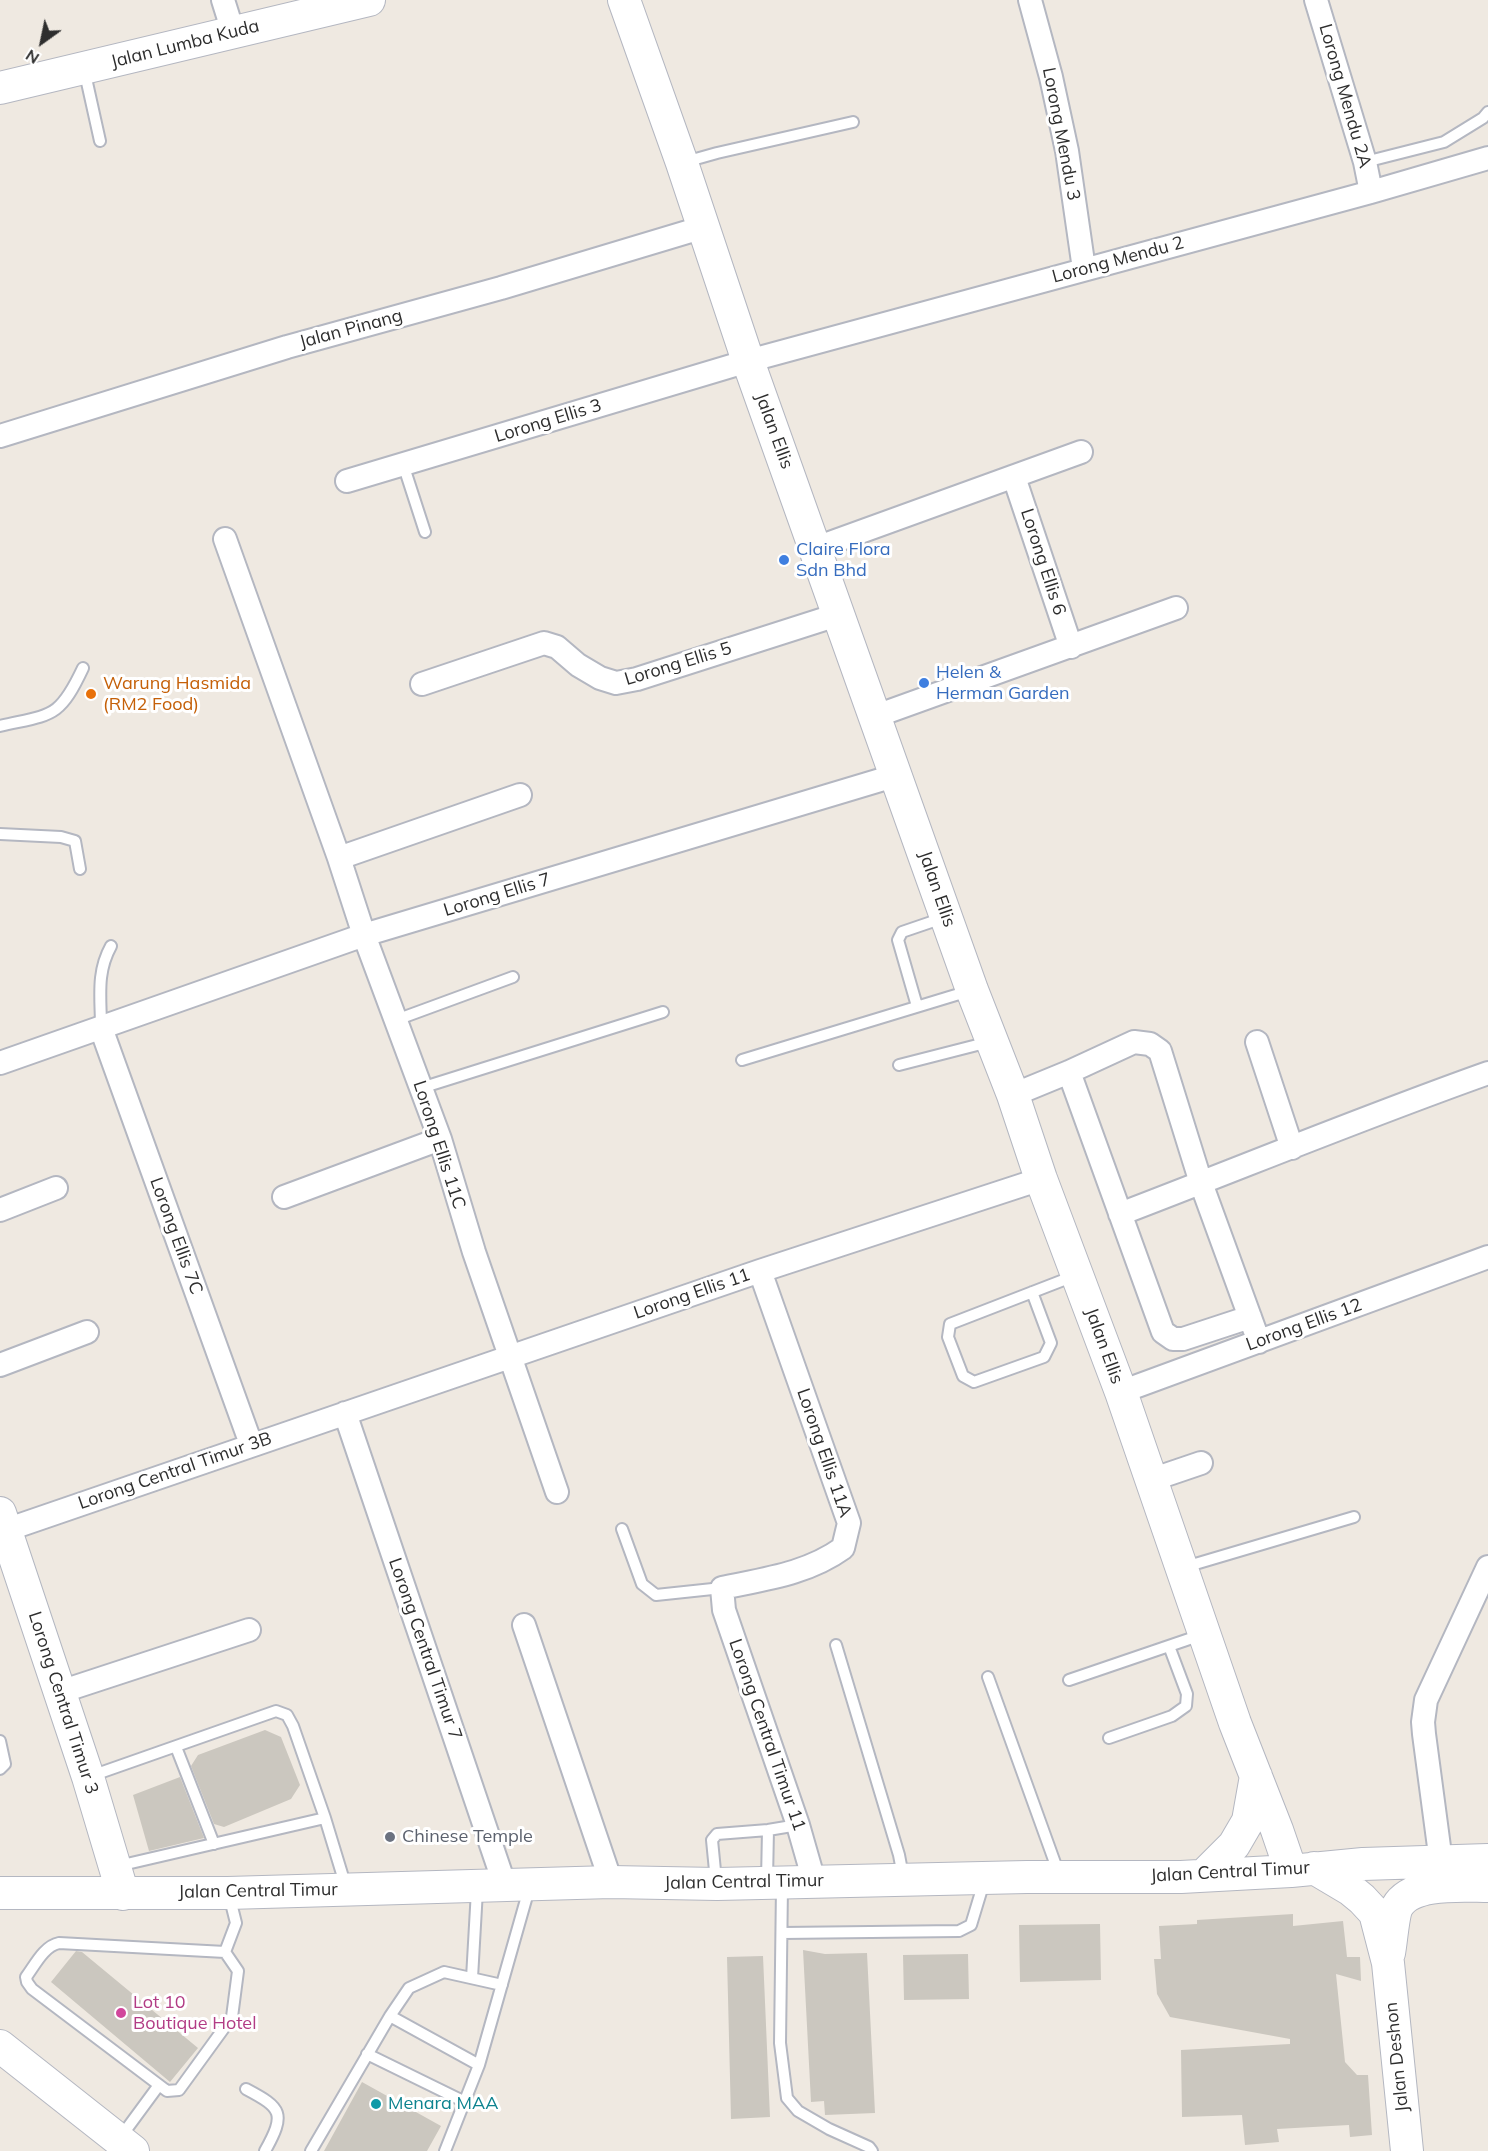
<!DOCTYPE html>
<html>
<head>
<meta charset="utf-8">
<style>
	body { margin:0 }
	#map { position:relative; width:1488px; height:2151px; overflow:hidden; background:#efe9e1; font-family:Mulish,sans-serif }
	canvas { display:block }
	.north { position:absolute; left:12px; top:12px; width:60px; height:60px; -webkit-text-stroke:4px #fff; paint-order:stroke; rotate:213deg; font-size:16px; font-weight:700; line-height:24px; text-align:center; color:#2e2e2e }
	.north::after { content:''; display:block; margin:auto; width:21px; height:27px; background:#2e2e2e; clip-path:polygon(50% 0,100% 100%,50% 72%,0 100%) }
</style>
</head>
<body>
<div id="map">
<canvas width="1488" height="2151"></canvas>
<div class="north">N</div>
</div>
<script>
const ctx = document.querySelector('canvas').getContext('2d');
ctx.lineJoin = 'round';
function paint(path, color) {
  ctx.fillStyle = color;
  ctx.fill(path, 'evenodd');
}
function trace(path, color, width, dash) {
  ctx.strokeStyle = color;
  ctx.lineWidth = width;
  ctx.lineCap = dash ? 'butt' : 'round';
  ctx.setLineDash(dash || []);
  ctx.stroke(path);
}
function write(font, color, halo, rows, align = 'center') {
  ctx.font = font + ' Mulish,sans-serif';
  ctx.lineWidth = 6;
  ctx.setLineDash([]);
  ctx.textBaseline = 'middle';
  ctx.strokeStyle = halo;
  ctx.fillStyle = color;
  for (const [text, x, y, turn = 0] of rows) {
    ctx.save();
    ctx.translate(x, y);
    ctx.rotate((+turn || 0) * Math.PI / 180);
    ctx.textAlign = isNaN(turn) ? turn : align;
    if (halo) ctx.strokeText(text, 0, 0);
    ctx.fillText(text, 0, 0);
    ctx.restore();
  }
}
paint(new Path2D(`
	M 265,1730 L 281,1737 L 300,1785 L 291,1799 L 224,1827 L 214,1824 L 191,1766 L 198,1755 Z
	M 180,1777 L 204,1838 L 149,1851 L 133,1795 Z
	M 1293,1914 L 1293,1926 L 1343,1921 L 1347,1957 L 1360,1957 L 1361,1981 L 1336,1974 L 1345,2062 L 1357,2075 L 1368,2075 L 1372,2135 L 1350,2137 L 1349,2125 L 1277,2129 L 1279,2142 L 1245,2145 L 1242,2115 L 1182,2117 L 1181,2050 L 1290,2044 L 1290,2039 L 1170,2017 L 1157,1994 L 1154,1959 L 1161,1959 L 1159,1926 L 1197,1924 L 1197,1920 Z
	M 1100,1924 L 1101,1980 L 1020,1982 L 1019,1925 Z
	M 803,1950 L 825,1954 L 867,1953 L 875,2113 L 825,2115 L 824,2101 L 811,2102 Z
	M 76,1951 L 82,1952 L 198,2048 L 170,2082 L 51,1982 Z
	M 968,1954 L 969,1999 L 904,2000 L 903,1955 Z
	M 763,1956 L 770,2117 L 731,2119 L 727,1957 Z
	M 362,2082 L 441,2126 L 427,2151 L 324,2151 Z`), '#cbc7bf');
const lane = new Path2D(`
	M 84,69 L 100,141
	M 685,162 L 717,153 L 853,122
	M 1365,162 L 1444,142 L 1483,118 L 1488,112
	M 403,464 L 425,532
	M 0,726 C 52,714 59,719 83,668
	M 0,834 L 61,837 L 75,841 L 80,869
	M 917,1006 L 898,940 L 902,932 L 943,918
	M 396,1020 L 513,977
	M 101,1028 C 101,998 96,973 111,946
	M 742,1060 L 969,991
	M 899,1065 L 989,1042
	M 421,1088 L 663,1012
	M 1032,1292 L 1051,1343 L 1044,1357 L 974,1382 L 963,1376 L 948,1337 L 950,1324 L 1074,1276
	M 622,1529 L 642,1584 L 656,1595 L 722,1588
	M 1185,1567 L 1354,1517
	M 836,1645 L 899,1855 L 903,1876
	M 988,1677 L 1059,1874
	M 1069,1680 L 1201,1635
	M 1109,1738 L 1172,1716 L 1186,1706 L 1187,1694 L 1169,1646
	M 0,1741 L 5,1764 L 0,1769
	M 176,1747 L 214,1844
	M 91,1776 L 276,1711 L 287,1715 L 293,1726 L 325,1818 L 346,1887
	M 118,1866 L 325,1818
	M 767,1880 L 768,1830
	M 716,1881 L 712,1840 L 717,1834 L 768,1830 L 798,1825
	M 782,1886 L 780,2043 L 787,2098 L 798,2111 L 829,2129 L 869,2147 L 872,2151
	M 782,1933 L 959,1931 L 971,1925 L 984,1882
	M 59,1943 L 225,1952 L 238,1971 L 232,2017 L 179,2090 L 167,2091 L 32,1989 L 27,1982 L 26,1977 C 35,1965 44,1946 59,1943 Z
	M 225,1952 L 236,1923 L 229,1895
	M 472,1978 L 477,1890
	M 390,2016 L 479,2065
	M 367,2054 L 465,2102
	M 246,2089 C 282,2108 286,2113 265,2151
	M 120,2138 L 159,2085
	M 311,2151 L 390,2016 L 409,1988 L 444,1972 L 502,1985
	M 445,2151 L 479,2065 L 529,1889`);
const street = new Path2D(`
	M 223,0 L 233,32
	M 1030,0 L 1051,77 L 1067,151 L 1084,269
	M 1316,0 L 1365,162 L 1371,192
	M 0,436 L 287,347 L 501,288 L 704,227
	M 1014,477 L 1071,647
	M 347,481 L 748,361 L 1371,192 L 1488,158
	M 225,539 L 339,858 L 364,935 L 440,1139 L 474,1252 L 557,1492
	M 816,548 L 1081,452
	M 422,684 L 544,643 L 557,647 L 578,665 L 600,678 L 616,683 L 637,679 L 840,614
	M 876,716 L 1176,608
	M 339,858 L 520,795
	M 101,1028 L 251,1444
	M 1257,1042 L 1292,1148
	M 0,1063 L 364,935 L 897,775
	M 1069,1072 L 1163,1332 L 1173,1339 L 1183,1339 L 1250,1317
	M 1013,1095 L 1069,1072 L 1134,1042 L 1150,1044 L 1160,1051 L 1201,1183 L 1259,1342
	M 284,1197 L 440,1139
	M 0,1210 L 56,1188
	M 1120,1214 C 1243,1167 1364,1117 1488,1073
	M 760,1271 L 849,1523 L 843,1548 C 807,1574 764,1579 722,1588 L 724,1610 L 798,1825 L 814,1881
	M 0,1365 L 87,1332
	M 1121,1392 L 1488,1257
	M 345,1413 L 505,1886
	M 1151,1480 L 1201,1463
	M 6,1530 L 760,1271 L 1041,1179
	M 524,1625 L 611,1882
	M 60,1692 L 249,1630
	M 1441,1862 L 1424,1734 L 1423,1722 L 1426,1700 L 1488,1567`);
const secondary = new Path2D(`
	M 624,0 L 682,163 L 748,361 L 972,990 L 1013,1095 L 1041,1179 L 1121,1392 L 1235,1723 L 1277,1830 L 1291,1871
	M 0,88 L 369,0
	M 0,1513 L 88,1777 L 123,1894
	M 1314,1868 L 1351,1890 L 1362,1899 L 1375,1913 L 1388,1963 L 1407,2151
	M 1205,1874 L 1234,1845 L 1248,1821 L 1256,1776
	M 0,1893 L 228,1893 L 611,1882 L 717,1884 L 1027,1877 L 1181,1877 L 1291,1871 L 1363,1864 L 1488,1860
	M 1389,1953 C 1391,1943 1393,1915 1397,1907 C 1411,1881 1463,1886 1488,1886
	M 0,2046 L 133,2151`);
trace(lane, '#b4b7c1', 14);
trace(street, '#b4b7c1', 26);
trace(secondary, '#b4b7c1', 34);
trace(lane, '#fff', 10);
trace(street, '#fff', 22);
trace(secondary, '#fff', 32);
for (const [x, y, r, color] of [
	[784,560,6,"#3f7fe0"],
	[924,683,6,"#3f7fe0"],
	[91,694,6,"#e8710a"],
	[390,1837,6,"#6b7280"],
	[121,2013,6,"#d1479c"],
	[376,2104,6,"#0f9aa8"]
]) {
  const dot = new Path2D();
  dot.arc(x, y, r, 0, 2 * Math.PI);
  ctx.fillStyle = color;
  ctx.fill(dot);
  trace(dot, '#fff', 2);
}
write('18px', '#2e2e2e', '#fff', [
	["Jalan Lumba Kuda",185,44,-14],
	["Lorong Mendu 2A",1345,96,74],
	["Lorong Mendu 3",1061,134,79],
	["Lorong Mendu 2",1118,260,-15],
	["Jalan Pinang",351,329,-15],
	["Lorong Ellis 3",548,421,-17],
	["Jalan Ellis",774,431,70],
	["Lorong Ellis 6",1043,562,72],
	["Lorong Ellis 5",678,664,-17],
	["Jalan Ellis",937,889,71],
	["Lorong Ellis 7",497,895,-17],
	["Lorong Ellis 11C",439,1145,72],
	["Lorong Ellis 7C",176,1236,70],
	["Lorong Ellis 11",692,1294,-19],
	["Lorong Ellis 12",1304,1325,-20],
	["Jalan Ellis",1104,1346,70],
	["Lorong Ellis 11A",824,1453,71],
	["Lorong Central Timur 3B",175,1471,-19],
	["Lorong Central Timur 7",425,1649,71],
	["Lorong Central Timur 3",63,1703,72],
	["Lorong Central Timur 11",767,1735,71],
	["Jalan Central Timur",1230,1872,-3],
	["Jalan Central Timur",744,1882,-1],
	["Jalan Central Timur",258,1891,-1],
	["Jalan Deshon",1397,2057,-96]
]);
write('18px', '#366cbe', '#fff', [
	["Claire Flora",796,550],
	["Sdn Bhd",796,571],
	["Helen &",936,673],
	["Herman Garden",936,694]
], 'left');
write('18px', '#c56008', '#fff', [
	["Warung Hasmida",103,684],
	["(RM2 Food)",103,705]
], 'left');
write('18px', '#5b616d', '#fff', [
	["Chinese Temple",402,1837]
], 'left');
write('18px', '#b23c85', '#fff', [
	["Lot 10",133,2003],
	["Boutique Hotel",133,2024]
], 'left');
write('18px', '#0d838f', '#fff', [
	["Menara MAA",388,2104]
], 'left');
</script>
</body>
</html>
